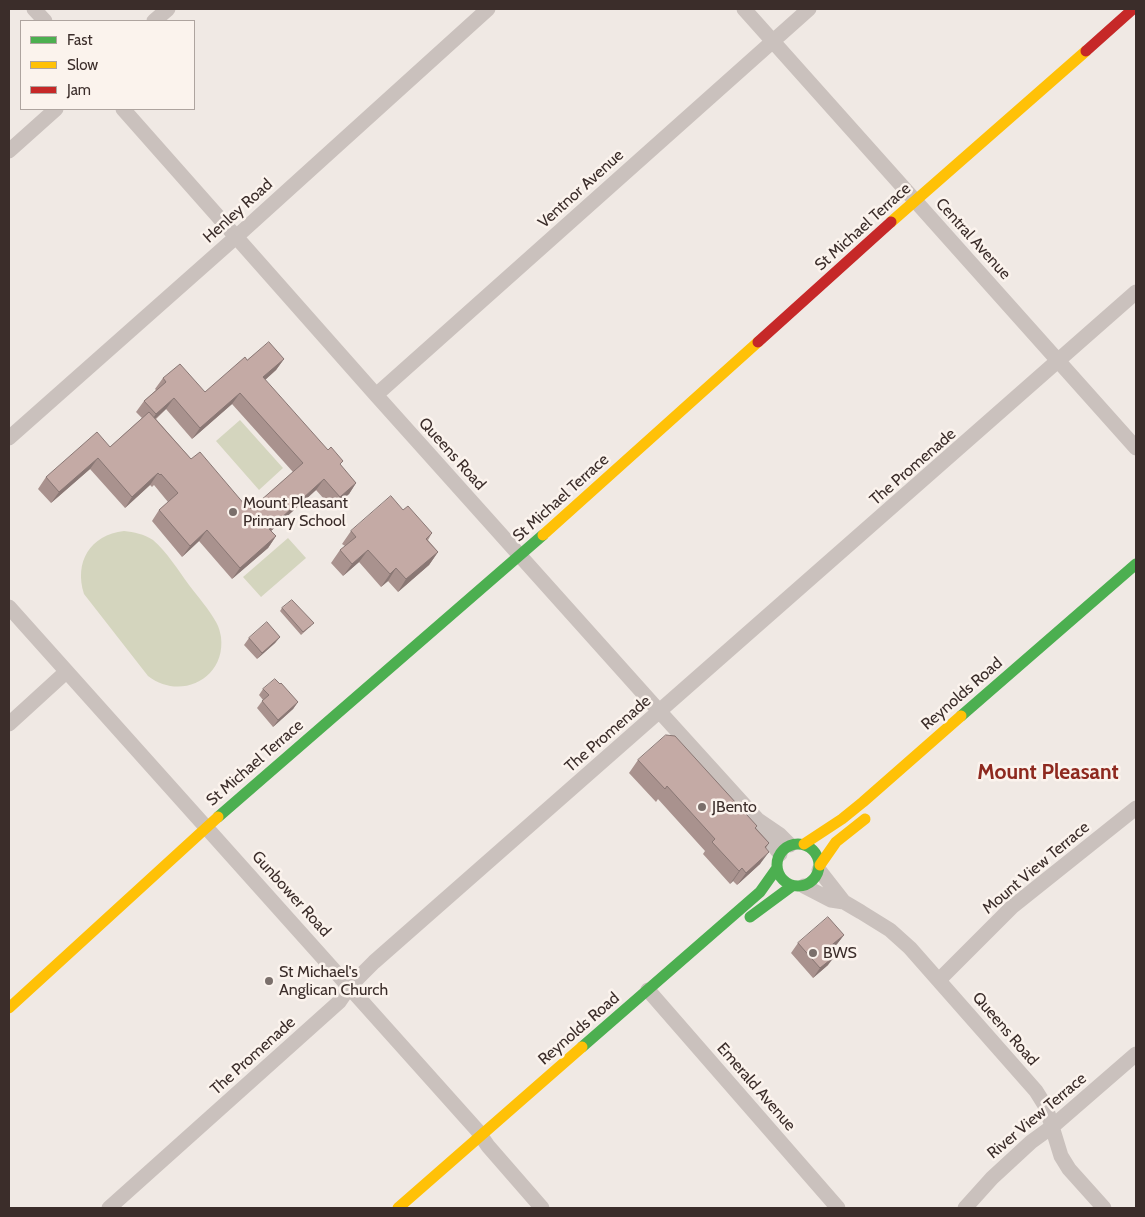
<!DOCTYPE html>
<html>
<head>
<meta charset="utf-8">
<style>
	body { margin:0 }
	#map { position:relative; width:1145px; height:1217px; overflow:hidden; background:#f0e9e4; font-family:Cabin,sans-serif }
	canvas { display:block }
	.frame { position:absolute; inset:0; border:10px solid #3b2d2a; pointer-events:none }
	.legend { position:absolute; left:20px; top:20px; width:175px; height:90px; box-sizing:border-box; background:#fbf3ed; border:1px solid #aea49f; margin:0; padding:6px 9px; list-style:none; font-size:15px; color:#3b2d2a }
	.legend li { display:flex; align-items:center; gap:10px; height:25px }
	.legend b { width:25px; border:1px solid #aea49f }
</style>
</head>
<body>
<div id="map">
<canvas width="1145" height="1217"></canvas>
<div class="frame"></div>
<ul class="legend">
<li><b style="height:6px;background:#4caf50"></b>Fast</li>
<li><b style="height:6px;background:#ffc107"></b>Slow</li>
<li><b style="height:6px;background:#c62828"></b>Jam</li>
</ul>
</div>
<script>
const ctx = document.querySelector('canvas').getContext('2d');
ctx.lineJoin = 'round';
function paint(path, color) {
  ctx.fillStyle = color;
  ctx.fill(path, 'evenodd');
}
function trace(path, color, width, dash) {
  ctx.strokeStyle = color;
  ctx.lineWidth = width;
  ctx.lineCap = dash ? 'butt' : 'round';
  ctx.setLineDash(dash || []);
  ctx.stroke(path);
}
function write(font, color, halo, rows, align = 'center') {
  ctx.font = font + ' Cabin,sans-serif';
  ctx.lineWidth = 5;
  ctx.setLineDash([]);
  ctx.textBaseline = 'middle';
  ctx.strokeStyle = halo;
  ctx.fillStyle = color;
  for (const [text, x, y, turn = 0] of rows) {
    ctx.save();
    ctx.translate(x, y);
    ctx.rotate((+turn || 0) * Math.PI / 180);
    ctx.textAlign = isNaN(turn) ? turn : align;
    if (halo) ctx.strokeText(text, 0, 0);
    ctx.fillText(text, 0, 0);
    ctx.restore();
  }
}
paint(new Path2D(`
	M 240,420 L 283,468 L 259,490 L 216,441 Z
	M 124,531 C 134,532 144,534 153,540 C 167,552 178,570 189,585 C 198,597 209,609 216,622 C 219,627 220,632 221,637 C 226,679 180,701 148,676 L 84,594 C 74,562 90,535 124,531 Z
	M 288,538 L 306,558 L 261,597 L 243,577 Z`), '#d4d5be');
trace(new Path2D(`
	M 34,9 L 45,21
	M 744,9 L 1136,448
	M 154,21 L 168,9
	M 123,109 L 376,395 L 660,712 L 758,820 L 780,835 L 790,845
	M 9,151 L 56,109
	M 376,395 L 809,9
	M 9,438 L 236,237 L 488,9
	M 9,607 L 477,1130 L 488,1146 L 542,1208
	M 9,724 L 66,672
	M 760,824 L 770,841 L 780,854
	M 819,870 L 844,902
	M 804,886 L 831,900 L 844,902 L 861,912 L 890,930 L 910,948 L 1036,1091 L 1046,1107 L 1061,1156 L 1069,1169 L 1104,1208
	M 939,980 L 1012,907 L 1136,808
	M 648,990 L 838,1208
	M 109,1208 L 339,1002 L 350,986 L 374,962 L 1136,292
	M 965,1208 L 992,1178 L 1031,1142 L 1053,1126 L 1136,1054`), '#cac1bd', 15);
trace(new Path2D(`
	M 961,716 L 1136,564
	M 218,817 L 543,535
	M777 865a21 21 0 1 1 42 0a21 21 0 1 1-42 0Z
	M 750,917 L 792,886
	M 582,1047 L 760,892 L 777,868`), '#4caf50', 11);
trace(new Path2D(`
	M 891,222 L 1086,51
	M 543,535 L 758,342
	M 804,844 L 842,819 L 863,802 L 961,716
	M 820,865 L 836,842 L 865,819
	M 9,1008 L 218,817
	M 398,1208 L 582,1047`), '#ffc107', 11);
trace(new Path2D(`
	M 1086,51 L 1133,9
	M 758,342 L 891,222`), '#c62828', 11);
paint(new Path2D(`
	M 284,359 L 276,370 L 265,380 L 356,483 L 349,494 L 332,508 L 316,490 L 271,531 L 276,536 L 268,548 L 232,579 L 199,541 L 182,557 L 152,521 L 159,510 L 168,502 L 154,485 L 152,487 L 150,485 L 125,508 L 90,469 L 51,503 L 38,489 L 46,477 L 110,447 L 142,418 L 136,412 L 144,401 L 156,390 L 155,389 L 163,378 L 205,392 L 247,360 ZM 232,404 L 293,472 L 251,509 L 245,505 L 191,459 L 156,419 L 166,409 L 192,439 Z
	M 403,510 L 432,533 L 428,540 L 438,552 L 429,565 L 398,592 L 388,581 L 381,587 L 359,562 L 343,576 L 331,563 L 340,550 L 345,546 L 342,544 L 351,531 Z
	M 282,608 L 311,626 L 301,635 L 280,611 Z
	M 280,637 L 275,643 L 257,659 L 244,645 L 249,638 Z
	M 280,684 L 298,702 L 293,709 L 273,727 L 257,708 L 263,700 L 259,695 L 263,689 Z
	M 638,760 L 756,828 L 769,843 L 766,848 L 760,864 L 737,885 L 733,881 L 730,884 L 703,854 L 705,851 L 658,799 L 656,802 L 629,773 Z
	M 844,935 L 837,944 L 830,950 L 828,965 L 813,978 L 791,953 L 798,943 Z`), '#a9928e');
paint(new Path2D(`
	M 284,359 L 276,370 L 255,389 L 263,377 Z
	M 240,393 L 232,404 L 192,439 L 200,428 Z
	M 174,398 L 166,409 L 148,425 L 156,414 Z
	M 98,458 L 90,469 L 51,503 L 59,492 Z
	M 158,473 L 150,485 L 125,508 L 132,497 Z
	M 324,479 L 316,490 L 261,540 L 269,529 Z
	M 356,483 L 349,494 L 332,508 L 340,497 Z
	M 207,530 L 199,541 L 182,557 L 190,546 Z
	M 276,536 L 268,548 L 232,579 L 240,568 Z
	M 368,550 L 359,562 L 343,576 L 352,564 Z
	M 438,552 L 429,565 L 398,592 L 406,579 Z
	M 396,568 L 388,581 L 381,587 L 390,574 Z
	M 280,637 L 275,643 L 257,659 L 262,653 Z
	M 298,702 L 293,709 L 273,727 L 278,720 Z
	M 769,852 L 760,864 L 737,885 L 746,873 Z
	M 742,868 L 733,881 L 730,884 L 739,871 Z
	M 844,935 L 837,944 L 822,957 L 828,948 Z
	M 835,956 L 828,965 L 813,978 L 820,968 Z`), '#897774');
const building = new Path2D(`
	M 269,342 L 284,359 L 263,377 L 328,450 L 331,447 L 343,461 L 340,464 L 356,483 L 340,497 L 324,479 L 269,529 L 276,536 L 240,568 L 207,530 L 190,546 L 159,510 L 178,493 L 161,474 L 160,475 L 158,473 L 132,497 L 98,458 L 59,492 L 46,477 L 97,432 L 110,447 L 149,412 L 191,459 L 200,452 L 245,505 L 247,503 L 251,509 L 303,463 L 240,393 L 200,428 L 174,398 L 156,414 L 144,401 L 166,382 L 163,378 L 180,364 L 205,392 L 245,357 L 247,360 Z
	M 391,496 L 403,510 L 408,506 L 432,533 L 426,539 L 438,552 L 406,579 L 396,568 L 390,574 L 368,550 L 352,564 L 340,550 L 356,537 L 351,531 Z
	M 292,600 L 314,623 L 303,632 L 282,608 Z
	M 267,622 L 280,637 L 262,653 L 249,638 Z
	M 275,679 L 280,684 L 281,683 L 298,702 L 278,720 L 262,701 L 269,695 L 263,689 Z
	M 666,735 L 675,736 L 757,826 L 755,828 L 769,843 L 765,847 L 769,852 L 746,873 L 742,868 L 739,871 L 712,842 L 715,839 L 667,786 L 665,789 L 638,760 Z
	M 828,917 L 844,935 L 828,948 L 835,956 L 820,968 L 798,943 Z`);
paint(building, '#c4aaa5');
trace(building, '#897774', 1);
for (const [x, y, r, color] of [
	[233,512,5,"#7a6f6b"],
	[702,807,5,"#7a6f6b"],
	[813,953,5,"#7a6f6b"],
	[269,981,5,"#7a6f6b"]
]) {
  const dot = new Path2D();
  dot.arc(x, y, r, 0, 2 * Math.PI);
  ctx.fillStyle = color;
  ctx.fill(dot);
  trace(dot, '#fbf3ed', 2);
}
write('16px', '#3b2d2a', '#fbf3ed', [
	["Ventnor Avenue",581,189,-42],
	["Henley Road",238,211,-42],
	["St Michael Terrace",863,227,-42],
	["Central Avenue",973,239,48],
	["Queens Road",452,454,48],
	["The Promenade",913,467,-41],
	["St Michael Terrace",561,498,-42],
	["Reynolds Road",962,694,-41],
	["The Promenade",608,734,-41],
	["St Michael Terrace",255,763,-41],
	["Mount View Terrace",1036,868,-40],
	["Gunbower Road",291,894,48],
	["Reynolds Road",579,1029,-41],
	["Queens Road",1005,1029,49],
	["The Promenade",253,1056,-42],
	["Emerald Avenue",756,1087,49],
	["River View Terrace",1037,1116,-40]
]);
write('16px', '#3b2d2a', '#fbf3ed', [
	["Mount Pleasant",243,503],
	["Primary School",243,521],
	["JBento",712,807],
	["BWS",823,953],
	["St Michael's",279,972],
	["Anglican Church",279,990]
], 'left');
write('bold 21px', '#8e291f', '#fbf3ed', [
	["Mount Pleasant",1048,773]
]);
</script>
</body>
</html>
